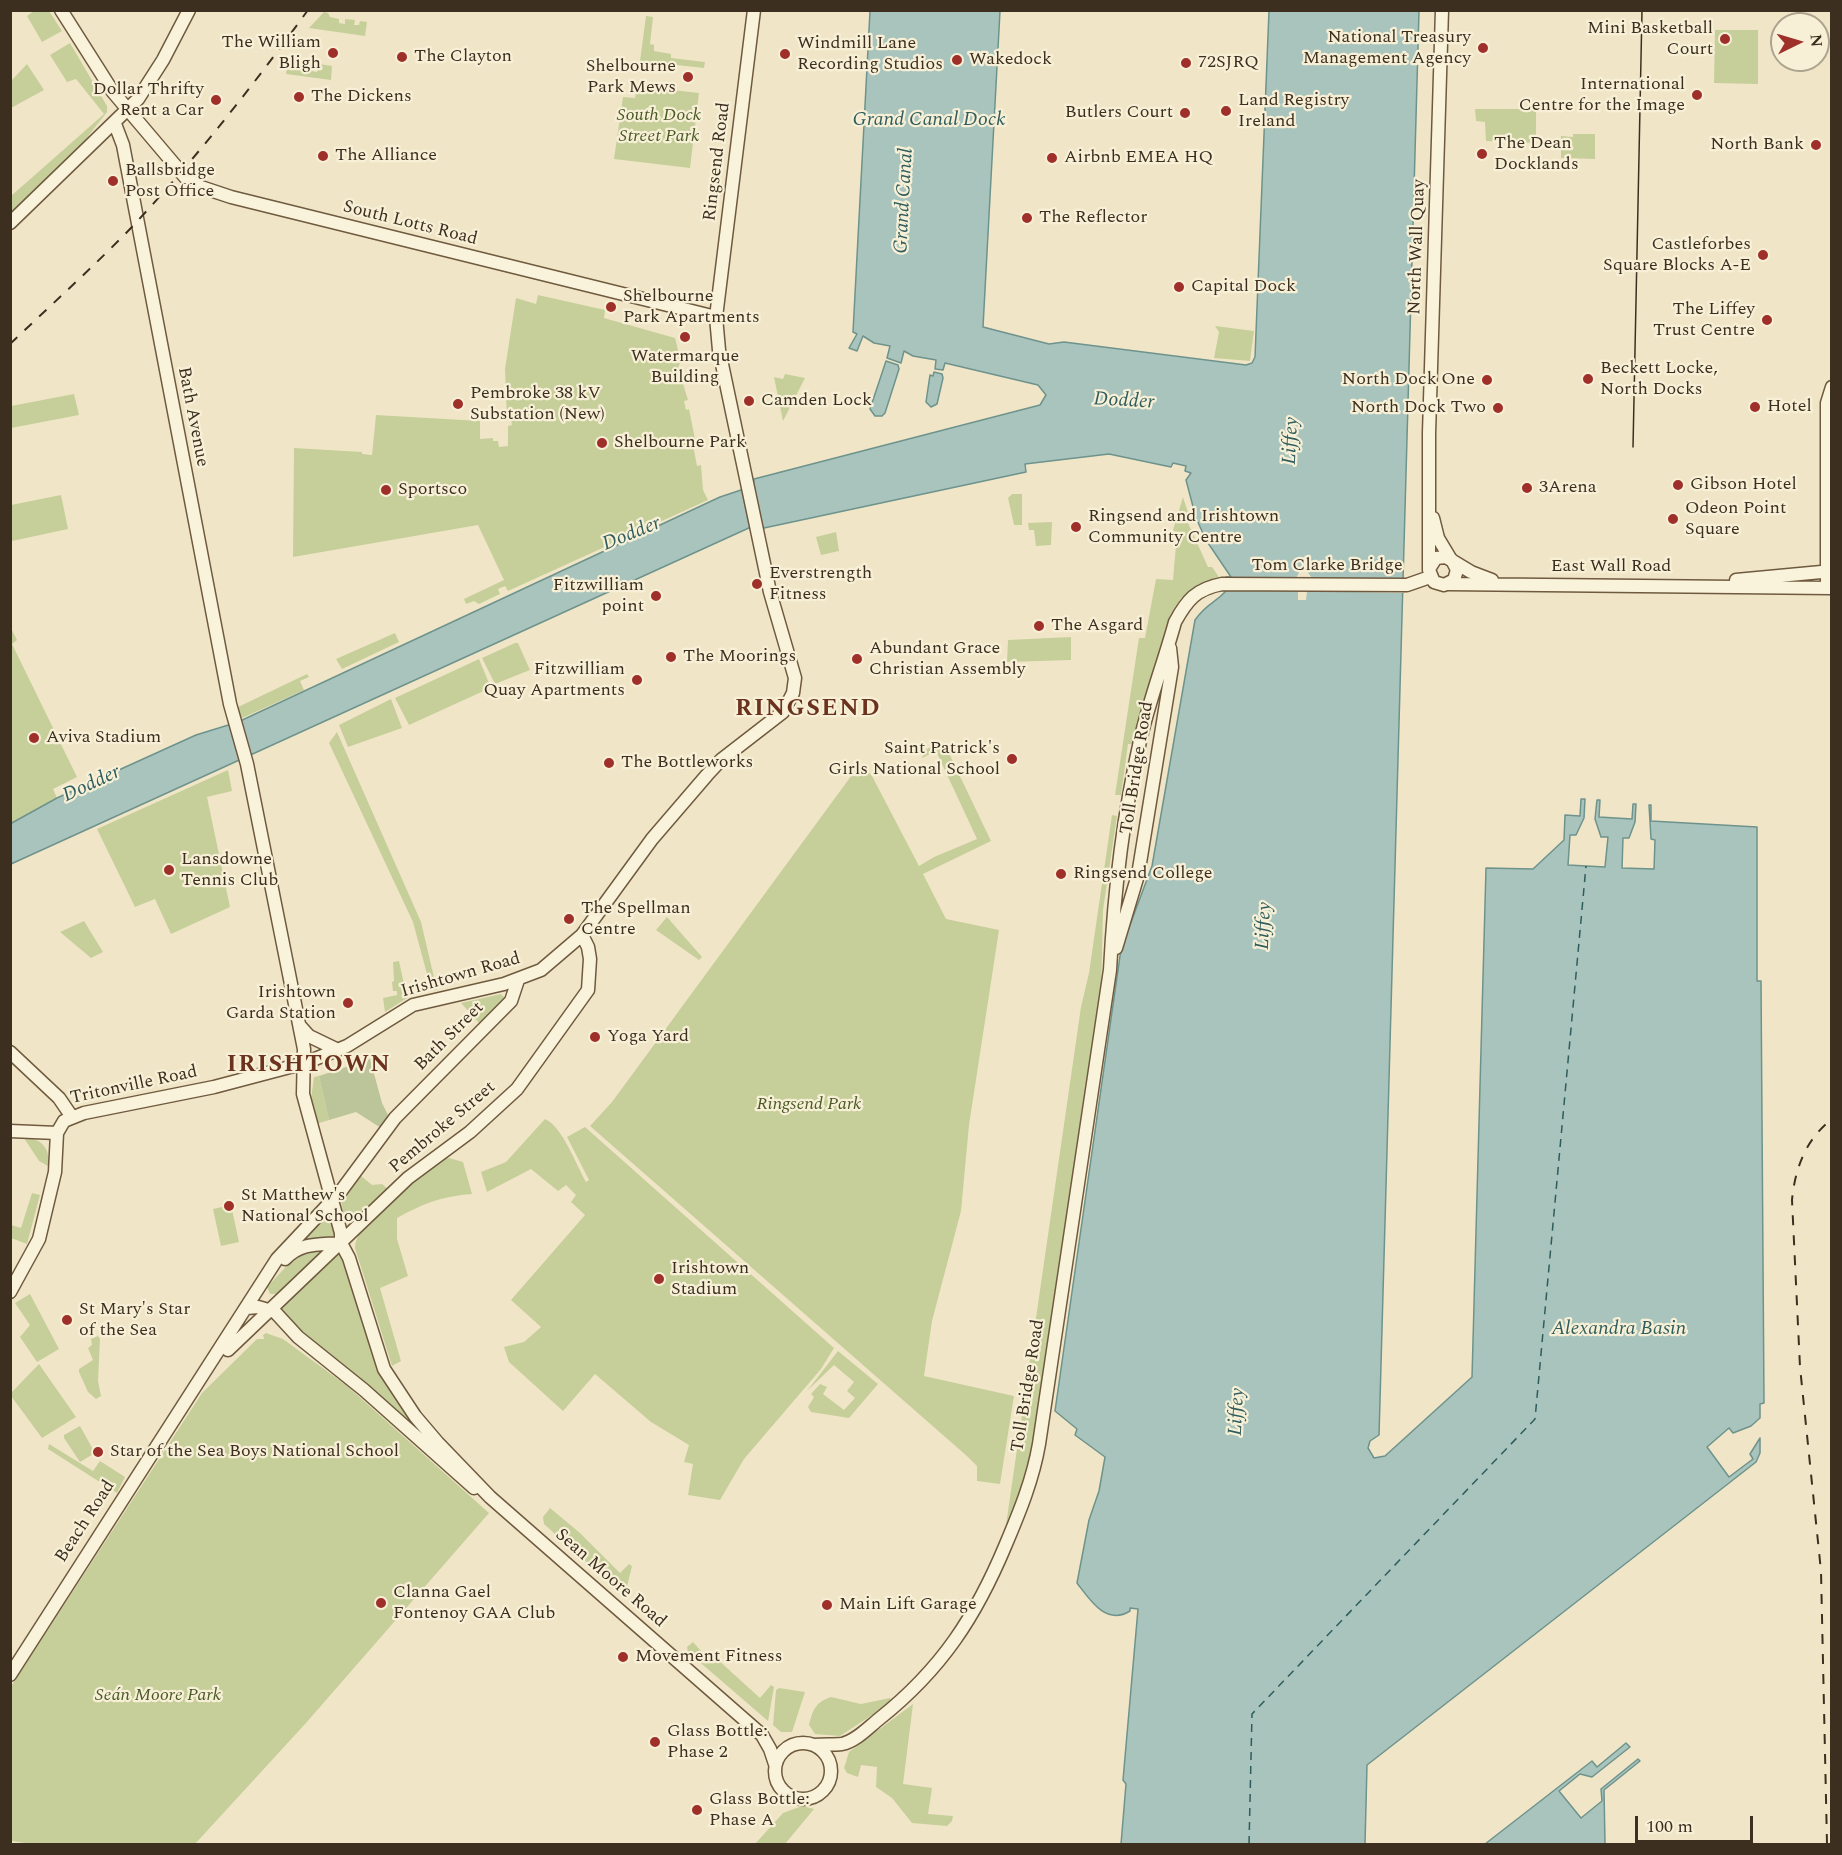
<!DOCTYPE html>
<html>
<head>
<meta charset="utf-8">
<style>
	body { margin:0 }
	#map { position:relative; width:1842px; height:1855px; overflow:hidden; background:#f0e6c7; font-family:Spectral,serif }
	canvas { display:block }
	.frame { position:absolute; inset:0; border:12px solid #3d2f20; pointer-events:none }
	.north { position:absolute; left:1770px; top:12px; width:60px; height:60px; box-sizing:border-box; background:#f7f0d7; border:2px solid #ada38e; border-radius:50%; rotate:85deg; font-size:16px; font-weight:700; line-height:24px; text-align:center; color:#3d2f20 }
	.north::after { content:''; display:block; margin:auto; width:21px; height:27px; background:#9e2f29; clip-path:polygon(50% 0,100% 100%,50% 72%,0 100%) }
	.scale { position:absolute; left:1635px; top:1816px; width:118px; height:27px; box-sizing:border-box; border:3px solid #3d2f20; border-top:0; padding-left:8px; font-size:18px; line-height:21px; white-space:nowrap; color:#3d2f20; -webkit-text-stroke:4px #f7f0d7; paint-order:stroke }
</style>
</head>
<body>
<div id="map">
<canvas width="1842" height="1855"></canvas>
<div class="frame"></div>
<div class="north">N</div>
<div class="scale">100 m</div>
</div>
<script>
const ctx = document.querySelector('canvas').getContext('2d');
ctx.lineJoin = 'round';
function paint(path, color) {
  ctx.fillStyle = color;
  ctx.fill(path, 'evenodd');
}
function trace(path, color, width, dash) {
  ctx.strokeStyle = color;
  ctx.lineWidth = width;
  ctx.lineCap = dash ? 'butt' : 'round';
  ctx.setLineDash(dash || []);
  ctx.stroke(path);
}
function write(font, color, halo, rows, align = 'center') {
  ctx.font = font + ' Spectral,serif';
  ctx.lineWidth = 4.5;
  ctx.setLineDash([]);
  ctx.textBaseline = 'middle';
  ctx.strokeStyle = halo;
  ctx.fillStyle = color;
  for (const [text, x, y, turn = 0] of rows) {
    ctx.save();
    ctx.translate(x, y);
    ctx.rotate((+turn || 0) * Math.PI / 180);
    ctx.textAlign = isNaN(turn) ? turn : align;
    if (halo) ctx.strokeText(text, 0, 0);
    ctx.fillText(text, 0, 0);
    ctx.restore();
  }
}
paint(new Path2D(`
	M 34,11 L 49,11 L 62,31 L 42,42 L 27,16 Z
	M 324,12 L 328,13 L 330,17 L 339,19 L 339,23 L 345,24 L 345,19 L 355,20 L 354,25 L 359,25 L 360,21 L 367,22 L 365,36 L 309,28 Z
	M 646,16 L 653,17 L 650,44 L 654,45 L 654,51 L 671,54 L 671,58 L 705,62 L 704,68 L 640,61 Z
	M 1715,30 L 1758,30 L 1758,84 L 1714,83 Z
	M 70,43 L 107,106 L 107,112 L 85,140 L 11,213 L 11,196 L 104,114 L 76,79 L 67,82 L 50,55 Z
	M 296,62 L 313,64 L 312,71 L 317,72 L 319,64 L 332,66 L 331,80 L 286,74 L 287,67 L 295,69 Z
	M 27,64 L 44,90 L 11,108 L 11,81 Z
	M 637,86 L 699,93 L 690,168 L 614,159 L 623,97 L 635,98 Z
	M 1475,109 L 1536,109 L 1536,143 L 1486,141 L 1485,122 L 1476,121 Z
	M 1573,134 L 1595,134 L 1595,159 L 1561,158 L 1561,136 L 1573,137 Z
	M 538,295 L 605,310 L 604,318 L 675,338 L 681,362 L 678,367 L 688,400 L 684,401 L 686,410 L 689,409 L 696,444 L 693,445 L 697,466 L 701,465 L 703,490 L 708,500 L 508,591 L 505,586 L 498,589 L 500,594 L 479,604 L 474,601 L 466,604 L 464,599 L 504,580 L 478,525 L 293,557 L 294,448 L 362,452 L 362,454 L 372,455 L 376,415 L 480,421 L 480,439 L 493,438 L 493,441 L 498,441 L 499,447 L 508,446 L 508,426 L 512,425 L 511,420 L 507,420 L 505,369 L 516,298 L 536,304 Z
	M 1215,326 L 1254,331 L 1250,361 L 1214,358 L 1219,332 Z
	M 785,374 L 805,378 L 783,421 L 774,377 L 783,379 Z
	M 74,394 L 79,415 L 11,428 L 11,406 Z
	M 1012,494 L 1022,494 L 1022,525 L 1014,525 L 1008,498 Z
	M 61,495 L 68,529 L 12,541 L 11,505 Z
	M 1183,497 L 1191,522 L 1188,523 L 1208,567 L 1212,567 L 1219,577 L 1197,586 L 1181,598 L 1170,615 L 1132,744 L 1128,744 L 1121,795 L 1115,795 L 1139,638 L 1145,638 L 1156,579 L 1173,580 L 1177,533 L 1173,530 Z
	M 1052,522 L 1051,545 L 1036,546 L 1034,530 L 1029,530 L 1028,523 Z
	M 836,532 L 839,551 L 821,555 L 816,537 Z
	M 10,626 L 17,640 L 12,644 L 77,777 L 53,789 L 57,798 L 11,824 Z
	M 395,633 L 399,642 L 342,669 L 336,659 Z
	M 1071,637 L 1071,660 L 1007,662 L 1008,640 Z
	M 515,643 L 518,643 L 530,670 L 495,684 L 482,658 Z
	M 479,659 L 489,683 L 488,689 L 409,725 L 395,698 Z
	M 307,674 L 309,677 L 300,681 L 304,690 L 240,719 L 238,707 Z
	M 391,699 L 402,728 L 348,747 L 339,725 Z
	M 337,732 L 421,922 L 437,990 L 431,989 L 413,922 L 329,743 Z
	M 939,743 L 946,747 L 991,841 L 923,874 L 946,919 L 999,930 L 969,1125 L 961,1211 L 932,1321 L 924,1376 L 1014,1396 L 1000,1484 L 977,1481 L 977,1466 L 968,1457 L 590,1126 L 612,1102 L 857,768 L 865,768 L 872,776 L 919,866 L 934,857 L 977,839 L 936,751 L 922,758 L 925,750 Z
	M 228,770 L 232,791 L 207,797 L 230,907 L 171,934 L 155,899 L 135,907 L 97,829 Z
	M 1112,815 L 1117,816 L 1103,910 L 1101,1000 L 1040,1409 L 1024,1487 L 1005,1532 L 1081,1007 L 1089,973 Z
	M 667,917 L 702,957 L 699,960 L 656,930 Z
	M 84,921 L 103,952 L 91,958 L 60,932 Z
	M 399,961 L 407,998 L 385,1012 L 383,998 L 397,995 L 397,991 L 393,991 L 392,982 L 394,981 L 393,962 Z
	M 501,994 L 505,998 L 481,1025 L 461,1003 Z
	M 319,1076 L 329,1120 L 316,1124 L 311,1099 L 314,1077 Z
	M 545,1119 C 562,1126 577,1166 586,1182 L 589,1180 L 567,1137 L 585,1127 L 834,1348 L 821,1369 L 744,1459 L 720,1500 L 688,1495 L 693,1464 L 684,1462 L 689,1445 L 651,1422 L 595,1374 L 563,1411 L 509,1362 L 504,1347 L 524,1342 L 541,1327 L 511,1300 L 585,1215 L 571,1202 L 576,1195 L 566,1185 L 558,1191 L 531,1169 L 487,1192 L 481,1172 L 506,1162 Z
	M 24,1138 C 41,1138 51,1148 48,1166 L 39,1161 Z
	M 449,1158 L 463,1162 L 472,1194 C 442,1196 422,1204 397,1218 L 397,1239 L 408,1276 L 380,1288 L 401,1361 L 392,1366 L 355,1248 C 358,1214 417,1179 444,1159 Z
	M 360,1175 L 372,1185 L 382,1184 L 389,1190 L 381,1194 L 352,1222 C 343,1220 343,1210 341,1202 Z
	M 32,1193 L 40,1195 L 27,1244 L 11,1238 L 11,1225 L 21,1228 Z
	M 231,1205 L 239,1242 L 221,1246 L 213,1209 Z
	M 328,1212 L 337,1238 L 303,1241 Z
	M 325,1249 L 276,1294 L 270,1294 L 267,1287 L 295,1257 Z
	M 337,1253 L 345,1259 L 376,1359 L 433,1445 L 277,1309 Z
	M 30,1294 L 59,1349 L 37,1362 L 20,1337 L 30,1325 L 15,1303 Z
	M 266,1333 L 283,1339 L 346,1385 L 489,1513 L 306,1723 L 195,1844 L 31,1844 L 12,1841 L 10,1688 L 202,1393 L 257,1339 L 264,1339 L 263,1335 Z
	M 98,1336 L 100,1339 L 98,1381 L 101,1396 L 96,1399 L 88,1392 L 79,1372 L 79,1369 L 93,1360 L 88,1348 L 92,1345 L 91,1339 Z
	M 838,1351 L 878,1384 L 849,1418 L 811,1412 L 808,1407 L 814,1397 L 811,1394 L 820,1384 L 827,1387 L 823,1394 L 844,1410 L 855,1398 L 847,1391 L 854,1382 L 834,1365 L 807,1391 Z
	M 39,1364 L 76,1417 L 42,1438 L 11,1396 L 11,1393 Z
	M 80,1426 L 95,1453 L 80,1462 L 64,1438 L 64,1435 Z
	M 49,1444 L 93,1471 L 100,1461 L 125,1477 L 117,1493 L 48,1449 Z
	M 550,1508 L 580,1533 L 620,1573 L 629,1564 L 632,1566 L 626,1591 L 617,1590 L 544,1524 L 543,1517 Z
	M 693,1642 L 711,1662 L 716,1658 L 760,1698 L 771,1685 L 774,1687 L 768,1721 L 688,1652 L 687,1647 Z
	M 779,1688 L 805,1692 L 792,1732 L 781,1732 L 773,1725 L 776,1690 Z
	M 831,1697 L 861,1704 L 890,1698 L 892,1702 L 840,1736 L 815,1734 L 809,1725 C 813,1709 816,1702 831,1697 Z
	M 913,1704 L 903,1784 L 932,1788 L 928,1814 L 953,1816 L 952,1821 L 947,1826 L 912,1823 L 892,1798 L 876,1787 L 877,1767 L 861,1765 L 858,1777 L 847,1773 L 844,1768 L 849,1752 Z
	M 802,1806 L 814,1809 L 785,1844 L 755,1844 L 783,1813 Z`), '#c6cf9a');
paint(new Path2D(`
	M 370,1059 L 382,1103 L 388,1115 L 381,1128 L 356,1112 L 329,1120 L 319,1076 Z`), '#bcc499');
const water = new Path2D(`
	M 870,11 L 1000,11 L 983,327 L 1049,344 L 1064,342 L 1246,365 L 1252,363 L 1255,357 L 1269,11 L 1419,11 L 1379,1435 L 1370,1441 L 1368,1448 L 1374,1458 L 1385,1456 L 1472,1377 L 1486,868 L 1533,869 L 1564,840 L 1565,815 L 1580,816 L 1581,799 L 1585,799 L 1584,818 L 1576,835 L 1570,835 L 1568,865 L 1605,867 L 1608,837 L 1601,837 L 1595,819 L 1597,800 L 1600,800 L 1599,817 L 1632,819 L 1633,804 L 1636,804 L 1635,822 L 1629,838 L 1623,838 L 1622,868 L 1654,869 L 1655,840 L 1651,839 L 1649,805 L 1651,805 L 1651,821 L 1757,827 L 1757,981 L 1761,981 L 1764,1403 L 1760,1404 L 1760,1418 L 1751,1426 L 1733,1433 L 1729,1428 L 1707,1447 L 1729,1477 L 1753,1459 L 1750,1454 L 1760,1438 L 1760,1453 L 1756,1462 L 1367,1765 L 1365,1844 L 1121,1844 L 1126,1784 L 1123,1780 L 1138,1609 L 1130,1608 L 1130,1611 C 1106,1626 1090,1600 1077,1583 L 1089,1520 L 1099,1491 L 1105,1457 L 1075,1435 L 1077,1429 L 1055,1411 L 1121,949 L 1152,866 L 1195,620 C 1207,603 1214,604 1226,591 L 1226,577 L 1231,577 L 1206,540 L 1196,518 L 1186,480 L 1191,473 L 1185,471 L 1186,466 L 1173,463 L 1171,467 L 1109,454 L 1025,464 L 1026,472 L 764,528 L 761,525 L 751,527 L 11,864 L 10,824 L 57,798 L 196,735 L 238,722 L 720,497 L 753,486 L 754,479 L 1040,405 L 1046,395 L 1038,385 L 945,363 L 943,370 L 935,369 L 936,360 L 913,356 L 904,351 L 901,363 L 887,358 L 890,346 L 874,343 L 863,336 L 857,351 L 849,348 L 857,334 L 853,332 Z
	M 886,361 L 898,365 L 899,369 L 885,413 L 882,416 L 875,416 L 870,409 Z
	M 934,372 L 942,374 L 943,378 L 937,404 L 931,407 L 926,402 L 930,375 L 933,376 Z
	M 1626,1743 L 1630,1747 L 1592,1777 L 1580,1774 L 1559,1791 L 1581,1818 L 1602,1801 L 1601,1789 L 1638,1759 L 1640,1761 L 1604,1790 L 1605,1844 L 1485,1844 L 1592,1761 L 1597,1767 Z`);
paint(water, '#a9c4bd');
trace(water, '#6e938c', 1.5);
paint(new Path2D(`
	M 1306,570 L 1312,578 L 1404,578 L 1403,593 L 1307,591 L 1306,600 L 1298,600 L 1298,591 L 1226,591 L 1226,577 L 1296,578 L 1300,571 Z`), '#f0e6c7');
trace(new Path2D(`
	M 1249,1844 L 1252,1714 L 1535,1419 L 1586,866`), '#2f5d5d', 1.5, [8, 6]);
const secondary = new Path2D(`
	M 61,10 L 113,92 L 185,177 L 198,186 L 231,197 L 716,317
	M 1442,10 L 1429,433 L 1429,570 L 1434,582 L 1444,585 L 1454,580 L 1457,570 L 1452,560
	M 115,124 L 123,145 L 230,704 L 247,764 L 304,1049 L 303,1094 L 341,1233 L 341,1243 L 349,1258 L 384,1369 L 415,1416 L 438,1443 L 490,1497 L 762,1735 L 770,1749 L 775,1764
	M 10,223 L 138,99 L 163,60 L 189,10
	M 1433,518 L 1438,538 L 1450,558
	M 1429,569 L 1436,558 L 1446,557 L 1471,572 L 1492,580
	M 1736,580 L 1832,571
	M 1448,584 L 1832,588
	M 1827,588 L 1827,403 L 1832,387
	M 1116,948 L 1138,875 L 1172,667 L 1170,648
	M 300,1026 L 309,1036 L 338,1050
	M 10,1052 L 59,1098 L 72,1117
	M 10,1131 L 57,1133
	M 57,1133 L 64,1121 L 84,1113 L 214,1087 L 305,1063 L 347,1046 L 413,1005 L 504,984 L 541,970 L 582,935 L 652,839 L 707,775 L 721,760 L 783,712 L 793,693 L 795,678 L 770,592 L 719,350 L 716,317 L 754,10
	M 285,1259 C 301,1242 319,1245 341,1243
	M 10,1292 L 39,1239 L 55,1172 L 57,1133
	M 247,1308 L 258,1307 L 275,1312 L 298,1337 L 364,1390 L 474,1488
	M 228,1350 L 408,1178 L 470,1132 L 517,1089 L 588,990 L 590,959 L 588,947 L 582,935
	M 10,1675 L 277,1259 L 341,1191 L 395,1118 L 511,1001 L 518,980
	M775 1771a28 28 0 1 1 56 0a28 28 0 1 1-56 0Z
	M 814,1745 C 823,1744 833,1745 842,1744 C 856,1741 869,1727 879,1719 C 942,1669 976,1616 1006,1544 C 1020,1511 1033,1479 1039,1444 L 1110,970 C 1114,893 1123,816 1140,741 C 1149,701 1164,662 1175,622 C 1187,600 1196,589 1222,584 L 1407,585 L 1430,577`);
trace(secondary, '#6f5a3f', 15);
trace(secondary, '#faf3db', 12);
trace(new Path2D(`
	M 1633,447 L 1642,10`), '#3d2f20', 1.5);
trace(new Path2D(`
	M 10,344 C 50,306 91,269 129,230 C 194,161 252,87 308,10
	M 1827,1844 L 1821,1571 L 1800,1367 L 1792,1200 C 1795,1168 1806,1139 1832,1119`), '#3d2f20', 2, [10, 10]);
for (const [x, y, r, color] of [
	[1725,39,6,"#9e2f29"],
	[1483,48,6,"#9e2f29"],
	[333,53,6,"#9e2f29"],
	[785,54,6,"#9e2f29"],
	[402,57,6,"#9e2f29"],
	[957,60,6,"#9e2f29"],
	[1186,63,6,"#9e2f29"],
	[688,77,6,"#9e2f29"],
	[1697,95,6,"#9e2f29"],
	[299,97,6,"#9e2f29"],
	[216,100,6,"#9e2f29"],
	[1226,111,6,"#9e2f29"],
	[1185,113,6,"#9e2f29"],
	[1816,145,6,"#9e2f29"],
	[1482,154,6,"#9e2f29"],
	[323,156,6,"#9e2f29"],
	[1052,158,6,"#9e2f29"],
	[113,181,6,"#9e2f29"],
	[1027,218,6,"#9e2f29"],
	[1763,255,6,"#9e2f29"],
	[1179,287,6,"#9e2f29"],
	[611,307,6,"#9e2f29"],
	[1767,320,6,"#9e2f29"],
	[685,337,6,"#9e2f29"],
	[1588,379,6,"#9e2f29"],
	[1487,380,6,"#9e2f29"],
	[749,401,6,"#9e2f29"],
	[458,404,6,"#9e2f29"],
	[1755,407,6,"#9e2f29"],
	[1498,408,6,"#9e2f29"],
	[602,443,6,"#9e2f29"],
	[1678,485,6,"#9e2f29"],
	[1527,488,6,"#9e2f29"],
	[386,490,6,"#9e2f29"],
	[1673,519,6,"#9e2f29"],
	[1076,527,6,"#9e2f29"],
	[757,584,6,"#9e2f29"],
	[656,596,6,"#9e2f29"],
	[1039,626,6,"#9e2f29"],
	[671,657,6,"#9e2f29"],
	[857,659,6,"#9e2f29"],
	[637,680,6,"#9e2f29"],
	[34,738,6,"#9e2f29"],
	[1012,759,6,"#9e2f29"],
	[609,763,6,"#9e2f29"],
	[169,870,6,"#9e2f29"],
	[1061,874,6,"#9e2f29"],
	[569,919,6,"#9e2f29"],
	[348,1003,6,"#9e2f29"],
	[595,1037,6,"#9e2f29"],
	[229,1206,6,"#9e2f29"],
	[659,1279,6,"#9e2f29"],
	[67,1320,6,"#9e2f29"],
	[98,1452,6,"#9e2f29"],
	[381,1603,6,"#9e2f29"],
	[827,1605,6,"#9e2f29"],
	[623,1657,6,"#9e2f29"],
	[655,1742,6,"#9e2f29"],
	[697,1810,6,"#9e2f29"]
]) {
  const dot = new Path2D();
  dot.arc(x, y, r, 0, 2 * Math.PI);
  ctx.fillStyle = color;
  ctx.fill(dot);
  trace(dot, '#f7f0d7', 2);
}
write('18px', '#3d2f20', '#f7f0d7', [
	["Mini Basketball",1713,29,"right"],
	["Court",1713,50,"right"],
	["National Treasury",1471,38,"right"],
	["Management Agency",1471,59,"right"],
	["The William",321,43,"right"],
	["Bligh",321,64,"right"],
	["Windmill Lane",797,44],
	["Recording Studios",797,65],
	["The Clayton",414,57],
	["Wakedock",969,60],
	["72SJRQ",1198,63],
	["Shelbourne",676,67,"right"],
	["Park Mews",676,88,"right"],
	["International",1685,85,"right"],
	["Centre for the Image",1685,106,"right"],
	["Dollar Thrifty",204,90,"right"],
	["Rent a Car",204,111,"right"],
	["The Dickens",311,97],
	["Land Registry",1238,101],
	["Ireland",1238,122],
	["Butlers Court",1173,113,"right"],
	["The Dean",1494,144],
	["Docklands",1494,165],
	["North Bank",1804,145,"right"],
	["The Alliance",335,156],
	["Airbnb EMEA HQ",1064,158],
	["Ballsbridge",125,171],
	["Post Office",125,192],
	["The Reflector",1039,218],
	["Castleforbes",1751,245,"right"],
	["Square Blocks A-E",1751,266,"right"],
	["Capital Dock",1191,287],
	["Shelbourne",623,297],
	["Park Apartments",623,318],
	["The Liffey",1755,310,"right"],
	["Trust Centre",1755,331,"right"],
	["Watermarque",685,357,"center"],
	["Building",685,378,"center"],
	["Beckett Locke,",1600,369],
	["North Docks",1600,390],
	["North Dock One",1475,380,"right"],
	["Pembroke 38 kV",470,394],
	["Substation (New)",470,415],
	["Camden Lock",761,401],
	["Hotel",1767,407],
	["North Dock Two",1486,408,"right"],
	["Shelbourne Park",614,443],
	["Gibson Hotel",1690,485],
	["3Arena",1539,488],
	["Sportsco",398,490],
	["Odeon Point",1685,509],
	["Square",1685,530],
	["Ringsend and Irishtown",1088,517],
	["Community Centre",1088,538],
	["Everstrength",769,574],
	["Fitness",769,595],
	["Fitzwilliam",644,586,"right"],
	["point",644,607,"right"],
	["The Asgard",1051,626],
	["Abundant Grace",869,649],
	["Christian Assembly",869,670],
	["The Moorings",683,657],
	["Fitzwilliam",625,670,"right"],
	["Quay Apartments",625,691,"right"],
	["Aviva Stadium",46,738],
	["Saint Patrick's",1000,749,"right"],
	["Girls National School",1000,770,"right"],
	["The Bottleworks",621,763],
	["Lansdowne",181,860],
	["Tennis Club",181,881],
	["Ringsend College",1073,874],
	["The Spellman",581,909],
	["Centre",581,930],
	["Irishtown",336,993,"right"],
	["Garda Station",336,1014,"right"],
	["Yoga Yard",607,1037],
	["St Matthew's",241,1196],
	["National School",241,1217],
	["Irishtown",671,1269],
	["Stadium",671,1290],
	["St Mary's Star",79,1310],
	["of the Sea",79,1331],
	["Star of the Sea Boys National School",110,1452],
	["Clanna Gael",393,1593],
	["Fontenoy GAA Club",393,1614],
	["Main Lift Garage",839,1605],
	["Movement Fitness",635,1657],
	["Glass Bottle:",667,1732],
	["Phase 2",667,1753],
	["Glass Bottle:",709,1800],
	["Phase A",709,1821]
], 'left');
write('italic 18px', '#4a5a26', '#f7f0d7', [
	["South Dock",659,116],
	["Street Park",659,137],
	["Ringsend Park",809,1105],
	["Seán Moore Park",158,1696]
]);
write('18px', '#3d2f20', '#f7f0d7', [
	["Ringsend Road",718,162,-83],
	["South Lotts Road",410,224,14],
	["North Wall Quay",1418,247,-88],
	["Bath Avenue",192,417,79],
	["Tom Clarke Bridge",1327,566],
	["East Wall Road",1611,567],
	["Toll Bridge Road",1138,768,-81],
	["Irishtown Road",461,976,-16],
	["Bath Street",450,1037,-45],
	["Tritonville Road",134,1086,-12],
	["Pembroke Street",443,1128,-40],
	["Toll Bridge Road",1029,1386,-81],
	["Beach Road",86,1522,-57],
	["Sean Moore Road",610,1579,41]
]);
write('italic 20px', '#2f5d5d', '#f7f0d7', [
	["Grand Canal Dock",929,121],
	["Grand Canal",905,201,-87],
	["Dodder",1124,402,3],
	["Liffey",1292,441,-87],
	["Dodder",632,535,-22],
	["Dodder",92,785,-25],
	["Liffey",1265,926,-87],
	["Alexandra Basin",1619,1330],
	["Liffey",1238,1412,-87]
]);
ctx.letterSpacing = '1.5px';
write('bold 24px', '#6b321e', '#f7f0d7', [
	["RINGSEND",808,710],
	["IRISHTOWN",309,1066]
]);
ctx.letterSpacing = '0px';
</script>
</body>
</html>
